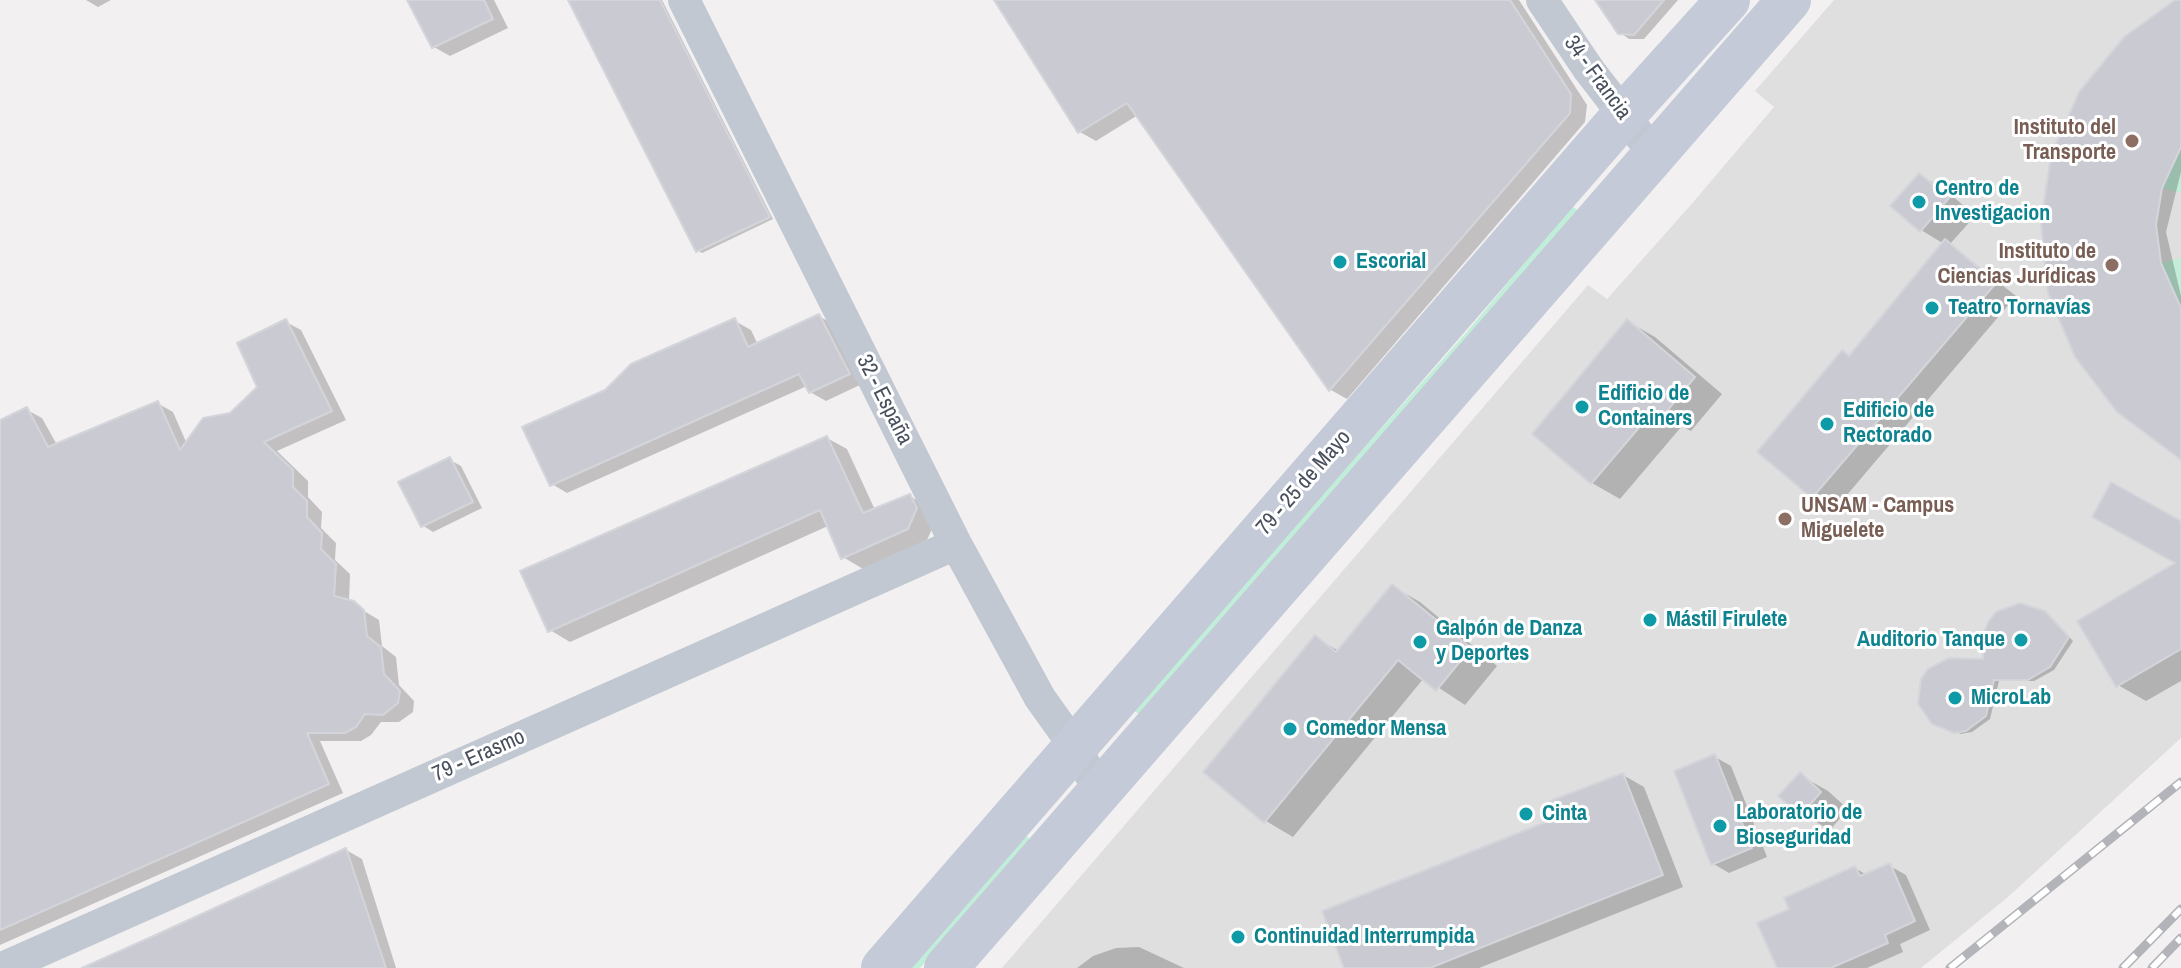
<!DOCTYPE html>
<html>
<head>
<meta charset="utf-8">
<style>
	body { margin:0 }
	canvas { display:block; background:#f2f0f0 }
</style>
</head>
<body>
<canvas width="2181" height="968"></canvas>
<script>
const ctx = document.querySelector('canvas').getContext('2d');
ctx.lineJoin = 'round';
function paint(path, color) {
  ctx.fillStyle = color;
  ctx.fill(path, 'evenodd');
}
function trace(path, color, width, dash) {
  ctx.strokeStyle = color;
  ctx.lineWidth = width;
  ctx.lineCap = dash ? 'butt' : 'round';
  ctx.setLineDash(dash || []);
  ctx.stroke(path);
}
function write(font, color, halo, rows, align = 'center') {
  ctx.font = font + ' "Archivo Narrow",sans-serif';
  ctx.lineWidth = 6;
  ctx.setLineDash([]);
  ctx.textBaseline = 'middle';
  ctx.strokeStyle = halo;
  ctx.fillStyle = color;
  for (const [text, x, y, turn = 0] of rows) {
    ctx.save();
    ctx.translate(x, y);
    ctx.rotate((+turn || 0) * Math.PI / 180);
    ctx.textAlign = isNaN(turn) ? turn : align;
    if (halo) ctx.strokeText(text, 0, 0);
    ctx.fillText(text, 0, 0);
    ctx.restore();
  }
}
paint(new Path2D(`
	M 1834,0 L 2181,0 L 2181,738 L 2008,897 L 1921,968 L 1002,968 L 1588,285 L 1607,299 L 1689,207 L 1774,107 L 1755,91 Z`), '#e0dfdf');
paint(new Path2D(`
	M 2181,147 L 2181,193 L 2162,188 Z
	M 1572,206 L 1581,213 L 1140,715 L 1132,709 L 1466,333 Z
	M 2181,258 L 2181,308 L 2161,263 Z
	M 1025,835 L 1031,840 L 920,968 L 910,968 Z`), '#c1eed9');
paint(new Path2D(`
	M 86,0 L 111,0 L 98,7 Z
	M 409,0 L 494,0 L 508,28 L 450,56 L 434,47 Z
	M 570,0 L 662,0 L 773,219 L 702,253 L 697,250 Z
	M 996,0 L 1519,0 L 1587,105 L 1585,122 L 1347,399 L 1331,390 L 1138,115 L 1096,141 L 1080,132 Z
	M 1597,0 L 1678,0 L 1644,39 L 1629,39 L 1619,32 Z
	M 2181,0 L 2181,172 L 2166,232 L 2181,296 L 2181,457 L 2050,292 L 2044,258 L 2045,189 L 2064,123 L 2080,93 Z
	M 1920,175 L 1947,191 L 1975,216 L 1950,244 L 2016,296 L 1835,509 L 1813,496 L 1850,357 L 1944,244 L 1921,230 Z
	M 819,316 L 834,325 L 864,383 L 826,401 L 810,392 L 807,386 L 567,493 L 552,484 L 606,392 L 735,321 L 751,330 L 758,345 Z
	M 1627,321 L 1655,337 L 1722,394 L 1691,431 L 1682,426 L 1620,499 L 1592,483 L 1535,434 Z
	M 286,322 L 301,330 L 346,420 L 277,451 L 308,481 L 308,497 L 322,512 L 321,528 L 336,543 L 335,560 L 350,574 L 349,602 L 379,620 L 382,646 L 396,657 L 399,685 L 414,701 L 413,712 L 399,722 L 381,722 L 371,735 L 361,741 L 320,741 L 343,793 L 0,945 L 0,422 L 27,410 L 42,418 L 57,445 L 157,403 L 173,412 L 187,444 L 231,415 L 260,387 Z
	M 827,438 L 847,449 L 875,510 L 910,496 L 929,508 L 936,520 L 927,540 L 863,569 L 843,557 L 828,526 L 570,642 L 550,630 Z
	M 450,460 L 461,466 L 482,508 L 433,532 L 422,525 Z
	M 2181,523 L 2181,681 L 2146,701 L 2118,685 L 2179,563 Z
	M 1392,586 L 1420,602 L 1497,666 L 1465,705 L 1424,678 L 1293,837 L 1266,821 L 1316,638 L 1339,651 Z
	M 2050,616 L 2073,641 L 2054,670 L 2034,681 L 1999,681 L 1990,719 L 1972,732 L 1961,734 L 1939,726 L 1985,661 Z
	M 1715,757 L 1731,766 L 1767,857 L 1729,873 L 1712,863 Z
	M 1623,775 L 1644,787 L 1683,887 L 1479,968 L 1347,968 Z
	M 1800,775 L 1828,791 L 1848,809 L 1830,830 L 1802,814 L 1781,796 Z
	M 346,850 L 362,859 L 396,968 L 104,968 Z
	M 1890,866 L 1906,875 L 1930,930 L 1900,944 L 1903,952 L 1867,968 L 1779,968 L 1792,910 L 1855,868 L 1867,875 Z
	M 1139,947 L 1184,968 L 1077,968 L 1093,956 L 1116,948 Z`), '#0003');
const building = new Path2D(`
	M 407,0 L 484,0 L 493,19 L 432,48 Z
	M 568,0 L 660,0 L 770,217 L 696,252 Z
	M 994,0 L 1510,0 L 1571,94 L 1570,113 L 1329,391 L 1127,103 L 1078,133 Z
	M 1595,0 L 1664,0 L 1634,35 L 1618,34 Z
	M 2175,0 L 2181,0 L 2181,147 L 2162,188 L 2156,225 L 2161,263 L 2181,308 L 2181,460 L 2117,412 L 2075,357 L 2048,293 L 2041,224 L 2051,155 L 2079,92 L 2124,37 Z
	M 1919,173 L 1949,198 L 1920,232 L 1890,206 Z
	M 1945,239 L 1996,283 L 1812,498 L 1757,452 L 1842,350 L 1849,356 Z
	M 819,314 L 850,374 L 809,393 L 799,374 L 550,486 L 522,427 L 605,390 L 631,364 L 735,318 L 748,347 Z
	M 286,319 L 332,411 L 264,442 L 293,470 L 293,487 L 307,501 L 307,517 L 322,533 L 321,549 L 336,564 L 334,596 L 354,601 L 364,610 L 367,636 L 381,647 L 384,674 L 400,691 L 398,703 L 383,715 L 365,714 L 356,727 L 345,733 L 307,733 L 329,784 L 0,930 L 0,420 L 27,407 L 48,447 L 158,401 L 180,450 L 203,418 L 230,413 L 257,387 L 237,343 Z
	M 1627,319 L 1695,377 L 1662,417 L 1654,410 L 1591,484 L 1532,434 Z
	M 827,436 L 863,513 L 910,494 L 917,508 L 908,529 L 841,559 L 820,510 L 548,632 L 520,571 Z
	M 450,457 L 473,502 L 421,527 L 398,482 Z
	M 2111,482 L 2181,521 L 2181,649 L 2116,687 L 2077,621 L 2175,563 L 2092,517 Z
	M 1392,584 L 1471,648 L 1436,691 L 1398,660 L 1264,823 L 1203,772 L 1315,635 L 1336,652 Z
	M 2020,603 L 2045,611 L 2069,637 L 2050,667 L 2028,680 L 1994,680 L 1986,716 L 1966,731 L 1954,733 L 1932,724 L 1918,704 L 1921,679 L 1928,669 L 1949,658 L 1983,659 L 1983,635 L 1988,622 L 1996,612 Z
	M 1715,754 L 1752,848 L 1711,865 L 1674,771 Z
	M 1800,772 L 1821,792 L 1800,816 L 1778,796 Z
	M 1623,773 L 1663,875 L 1430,968 L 1344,968 L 1322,911 L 1556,818 L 1550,801 Z
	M 346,848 L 386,968 L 82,968 L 160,933 Z
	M 1890,863 L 1915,921 L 1885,935 L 1888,943 L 1831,968 L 1777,968 L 1757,923 L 1789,909 L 1784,898 L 1855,866 L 1860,876 Z`);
paint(building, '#cacbd2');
trace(building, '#d4d5db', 2);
trace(new Path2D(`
	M 684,0 L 956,544 L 1040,698 L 1075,747 L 1100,792
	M 1542,0 L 1589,70 L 1654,154
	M 2,968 L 956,544`), '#c1c8d1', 32);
trace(new Path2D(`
	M 883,968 L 1623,116 L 1728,0
	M 946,968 L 1789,0`), '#c4cad8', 44);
const rail = new Path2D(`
	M 1950,968 L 2181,782
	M 2123,968 L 2181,909
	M 2152,968 L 2181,938`);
trace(rail, '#b2b4ba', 9);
trace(rail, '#fff', 6, [18]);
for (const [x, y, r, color] of [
	[2132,141,8,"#8d6e63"],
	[1919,202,8,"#0f9aa8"],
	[1340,262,8,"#0f9aa8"],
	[2112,265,8,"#8d6e63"],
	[1932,308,8,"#0f9aa8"],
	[1582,407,8,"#0f9aa8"],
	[1827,424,8,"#0f9aa8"],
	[1785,519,8,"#8d6e63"],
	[1650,620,8,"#0f9aa8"],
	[2021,640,8,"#0f9aa8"],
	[1420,642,8,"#0f9aa8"],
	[1955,698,8,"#0f9aa8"],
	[1290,729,8,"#0f9aa8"],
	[1526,814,8,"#0f9aa8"],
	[1720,826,8,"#0f9aa8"],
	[1238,937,8,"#0f9aa8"]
]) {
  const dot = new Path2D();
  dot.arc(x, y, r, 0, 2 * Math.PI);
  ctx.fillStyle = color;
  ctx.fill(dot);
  trace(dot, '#fff', 3);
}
write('22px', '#49505d', '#fff', [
	["34 - Francia",1597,78,54],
	["32 - España",884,400,63],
	["79 - 25 de Mayo",1304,483,-49],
	["79 - Erasmo",479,756,-24]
]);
write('bold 22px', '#785e54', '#fff', [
	["Instituto del",2116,128],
	["Transporte",2116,153],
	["Instituto de",2096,252],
	["Ciencias Jurídicas",2096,277],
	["UNSAM - Campus",1801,506,"left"],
	["Miguelete",1801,531,"left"]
], 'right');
write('bold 22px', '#0d838f', '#fff', [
	["Centro de",1935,189],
	["Investigacion",1935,214],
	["Escorial",1356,262],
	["Teatro Tornavías",1948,308],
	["Edificio de",1598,394],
	["Containers",1598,419],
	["Edificio de",1843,411],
	["Rectorado",1843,436],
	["Mástil Firulete",1666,620],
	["Galpón de Danza",1436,629],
	["y Deportes",1436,654],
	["Auditorio Tanque",2005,640,"right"],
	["MicroLab",1971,698],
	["Comedor Mensa",1306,729],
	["Laboratorio de",1736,813],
	["Bioseguridad",1736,838],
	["Cinta",1542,814],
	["Continuidad Interrumpida",1254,937]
], 'left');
</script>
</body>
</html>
